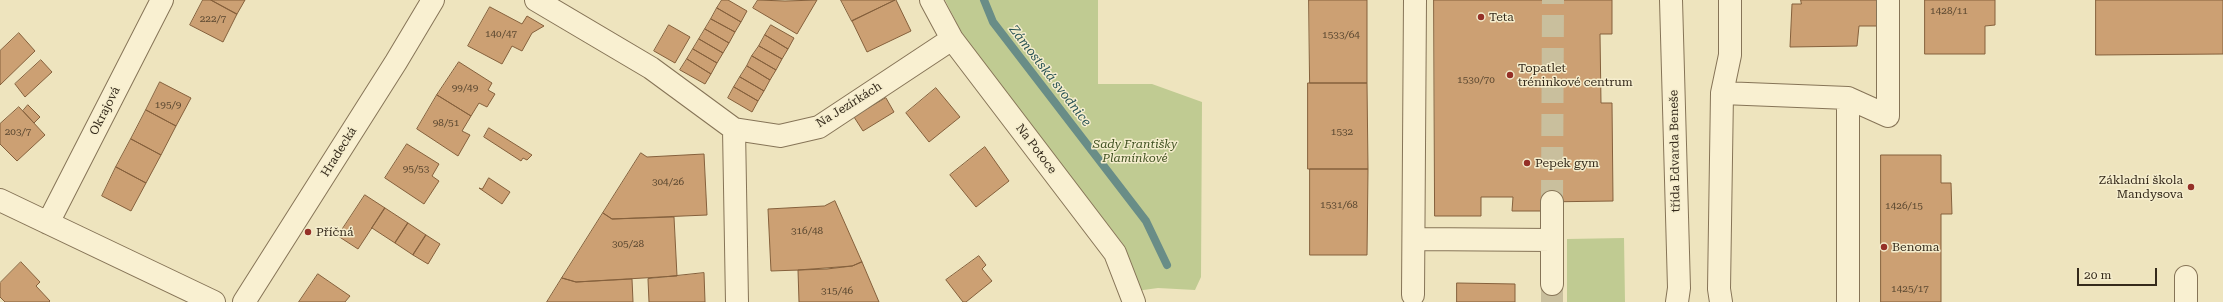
<!DOCTYPE html>
<html>
<head>
<meta charset="utf-8">
<style>
	body { margin:0 }
	#map { position:relative; width:2223px; height:302px; overflow:hidden; background:#eee4be; font-family:"Roboto Serif",serif }
	canvas { display:block }
	.scale { position:absolute; left:2077px; top:268px; width:80px; height:18px; box-sizing:border-box; border:2px solid #352a1b; border-top:0; padding-left:5px; font-size:12px; line-height:14px; white-space:nowrap; color:#352a1b; -webkit-text-stroke:3px #f5edcd; paint-order:stroke }
</style>
</head>
<body>
<div id="map">
<canvas width="2223" height="302"></canvas>
<div class="scale">20 m</div>
</div>
<script>
const ctx = document.querySelector('canvas').getContext('2d');
ctx.lineJoin = 'round';
function paint(path, color) {
  ctx.fillStyle = color;
  ctx.fill(path, 'evenodd');
}
function trace(path, color, width, dash) {
  ctx.strokeStyle = color;
  ctx.lineWidth = width;
  ctx.lineCap = dash ? 'butt' : 'round';
  ctx.setLineDash(dash || []);
  ctx.stroke(path);
}
function write(font, color, halo, rows, align = 'center') {
  ctx.font = font + ' "Roboto Serif",serif';
  ctx.lineWidth = 3;
  ctx.setLineDash([]);
  ctx.textBaseline = 'middle';
  ctx.strokeStyle = halo;
  ctx.fillStyle = color;
  for (const [text, x, y, turn = 0] of rows) {
    ctx.save();
    ctx.translate(x, y);
    ctx.rotate((+turn || 0) * Math.PI / 180);
    ctx.textAlign = isNaN(turn) ? turn : align;
    if (halo) ctx.strokeText(text, 0, 0);
    ctx.fillText(text, 0, 0);
    ctx.restore();
  }
}
paint(new Path2D(`
	M 945,0 L 1098,0 L 1098,84 L 1152,84 L 1202,102 L 1201,277 L 1195,290 L 1158,288 L 1136,291 L 1123,244 L 966,41 Z
	M 1624,238 L 1625,302 L 1567,302 L 1567,239 Z`), '#c0cb92');
trace(new Path2D(`
	M 984,0 L 993,22 L 1146,221 L 1167,265`), '#698d87', 8);
const building = new Path2D(`
	M 203,0 L 211,0 L 237,14 L 223,42 L 190,25 Z
	M 211,0 L 245,0 L 237,14 Z
	M 722,0 L 728,0 L 747,11 L 741,22 L 717,8 Z
	M 758,0 L 785,1 L 817,0 L 797,34 L 753,8 Z
	M 841,0 L 895,0 L 852,21 Z
	M 896,0 L 911,31 L 867,52 L 852,21 Z
	M 1309,0 L 1367,0 L 1367,83 L 1310,83 Z
	M 1434,0 L 1612,0 L 1612,34 L 1600,34 L 1601,103 L 1612,103 L 1613,201 L 1541,202 L 1541,211 L 1512,211 L 1513,197 L 1481,197 L 1481,216 L 1435,216 Z
	M 1801,0 L 1877,0 L 1877,26 L 1859,26 L 1857,46 L 1790,47 L 1792,4 L 1801,4 Z
	M 1925,0 L 1995,0 L 1995,25 L 1985,26 L 1985,54 L 1925,54 Z
	M 2096,0 L 2223,0 L 2223,54 L 2096,55 Z
	M 490,7 L 522,24 L 527,16 L 544,26 L 532,33 L 522,51 L 512,46 L 502,64 L 468,46 Z
	M 717,8 L 741,22 L 735,32 L 711,19 Z
	M 711,19 L 735,32 L 729,43 L 705,29 Z
	M 669,25 L 690,37 L 675,63 L 654,51 Z
	M 771,25 L 794,38 L 788,49 L 765,35 Z
	M 705,29 L 729,43 L 723,53 L 699,39 Z
	M 19,33 L 35,51 L 0,85 L 0,51 Z
	M 765,35 L 788,49 L 782,59 L 759,46 Z
	M 699,39 L 723,53 L 717,63 L 693,49 Z
	M 759,46 L 782,59 L 776,70 L 752,56 Z
	M 693,49 L 717,63 L 711,74 L 687,59 Z
	M 752,56 L 776,70 L 770,80 L 747,66 Z
	M 687,59 L 711,74 L 705,84 L 680,70 Z
	M 41,60 L 52,72 L 25,97 L 15,84 Z
	M 459,62 L 492,83 L 488,90 L 495,94 L 487,107 L 479,103 L 471,116 L 437,95 Z
	M 747,66 L 770,80 L 764,91 L 740,77 Z
	M 740,77 L 764,91 L 758,101 L 734,87 Z
	M 160,82 L 191,98 L 176,126 L 146,110 Z
	M 1308,83 L 1367,83 L 1368,169 L 1308,169 Z
	M 734,87 L 758,101 L 752,112 L 728,98 Z
	M 936,88 L 960,117 L 929,142 L 906,113 Z
	M 437,95 L 471,116 L 462,131 L 470,135 L 458,156 L 417,129 Z
	M 886,98 L 894,112 L 863,131 L 854,117 Z
	M 28,105 L 40,117 L 34,123 L 23,111 Z
	M 19,107 L 45,135 L 17,161 L 0,144 L 0,124 Z
	M 146,110 L 176,126 L 161,155 L 131,139 Z
	M 489,128 L 532,155 L 527,160 L 523,158 L 521,161 L 484,137 Z
	M 131,139 L 161,155 L 146,183 L 116,167 Z
	M 407,144 L 439,164 L 432,176 L 439,181 L 424,204 L 385,178 Z
	M 985,147 L 1009,181 L 976,207 L 950,175 Z
	M 641,153 L 647,157 L 704,154 L 707,215 L 612,219 L 603,213 Z
	M 1881,155 L 1941,155 L 1941,183 L 1951,183 L 1952,214 L 1941,214 L 1941,302 L 1881,302 Z
	M 116,167 L 146,183 L 131,211 L 102,196 Z
	M 1310,169 L 1368,169 L 1367,255 L 1310,255 Z
	M 489,178 L 510,192 L 502,204 L 479,188 L 482,189 Z
	M 365,195 L 385,208 L 358,249 L 338,236 Z
	M 835,201 L 862,262 L 852,266 L 827,269 L 771,271 L 768,209 L 824,206 Z
	M 385,208 L 408,223 L 395,243 L 372,228 Z
	M 603,213 L 612,219 L 674,217 L 677,276 L 576,282 L 562,278 Z
	M 408,223 L 426,235 L 413,255 L 395,243 Z
	M 426,235 L 440,244 L 428,264 L 413,255 Z
	M 979,256 L 986,265 L 982,269 L 992,281 L 966,302 L 963,302 L 946,280 Z
	M 21,262 L 40,282 L 36,286 L 50,301 L 49,302 L 5,302 L 0,297 L 0,283 Z
	M 862,262 L 879,302 L 799,302 L 798,270 L 852,266 Z
	M 704,273 L 705,302 L 649,302 L 648,279 Z
	M 318,274 L 350,296 L 345,302 L 299,302 Z
	M 562,278 L 576,282 L 632,279 L 633,302 L 547,302 Z
	M 1457,283 L 1515,284 L 1515,302 L 1457,302 Z`);
paint(building, '#cca073');
trace(building, '#85603c', 1);
trace(new Path2D(`
	M 1552,202 L 1553,0
	M 1552,302 L 1552,284`), '#c9bf9d', 22, [22, 11]);
const minor = new Path2D(`
	M 536,0 L 651,68 L 734,129 L 780,136 L 819,127 L 952,39
	M 931,0 L 952,39 L 1115,253 L 1134,302
	M 1671,0 L 1679,288 L 1677,302
	M 1722,93 L 1848,98 L 1888,116 L 1888,0
	M 1848,98 L 1848,302
	M 734,129 L 737,302
	M 0,200 L 214,302
	M 48,223 L 162,0
	M 1414,239 L 1552,240
	M 2186,277 L 2186,302
	M 1552,284 L 1552,202
	M 1413,295 L 1415,0
	M 244,302 L 396,62 L 433,0
	M 1721,302 L 1719,289 L 1722,93 L 1730,55 L 1730,0`);
trace(minor, '#867457', 24);
trace(minor, '#f9f0d1', 22);
for (const [x, y, r, color] of [
	[1481,17,4,"#953027"],
	[1510,75,4,"#953027"],
	[1527,163,4,"#953027"],
	[2191,187,4,"#953027"],
	[308,232,4,"#953027"],
	[1884,247,4,"#953027"]
]) {
  const dot = new Path2D();
  dot.arc(x, y, r, 0, 2 * Math.PI);
  ctx.fillStyle = color;
  ctx.fill(dot);
  trace(dot, '#f5edcd', 1.5);
}
write('10px', '#5b4831', null, [
	["1428/11",1949,11],
	["222/7",213,19],
	["140/47",501,34],
	["1533/64",1341,35],
	["1530/70",1476,80],
	["99/49",465,88],
	["195/9",168,105],
	["98/51",446,123],
	["203/7",18,132],
	["1532",1342,132],
	["95/53",416,169],
	["304/26",668,182],
	["1531/68",1339,205],
	["1426/15",1904,206],
	["316/48",807,231],
	["305/28",628,244],
	["1425/17",1910,289],
	["315/46",837,291]
]);
write('12px', '#352a1b', '#f5edcd', [
	["Teta",1489,17],
	["Topatlet",1518,68],
	["tréninkové centrum",1518,82],
	["Pepek gym",1535,163],
	["Základní škola",2183,180,"right"],
	["Mandysova",2183,194,"right"],
	["Příčná",316,232],
	["Benoma",1892,247]
], 'left');
write('12px', '#352a1b', '#f5edcd', [
	["Na Jezírkách",849,105,-32],
	["Okrajová",105,111,-63],
	["Na Potoce",1036,149,53],
	["třída Edvarda Beneše",1675,151,-91],
	["Hradecká",339,152,-58]
]);
write('italic 12px', '#415222', '#f5edcd', [
	["Sady Františky",1135,144],
	["Plamínkové",1135,158]
]);
write('italic 13px', '#2a5455', '#f5edcd', [
	["Zámostská svodnice",1050,76,52]
]);
</script>
</body>
</html>
